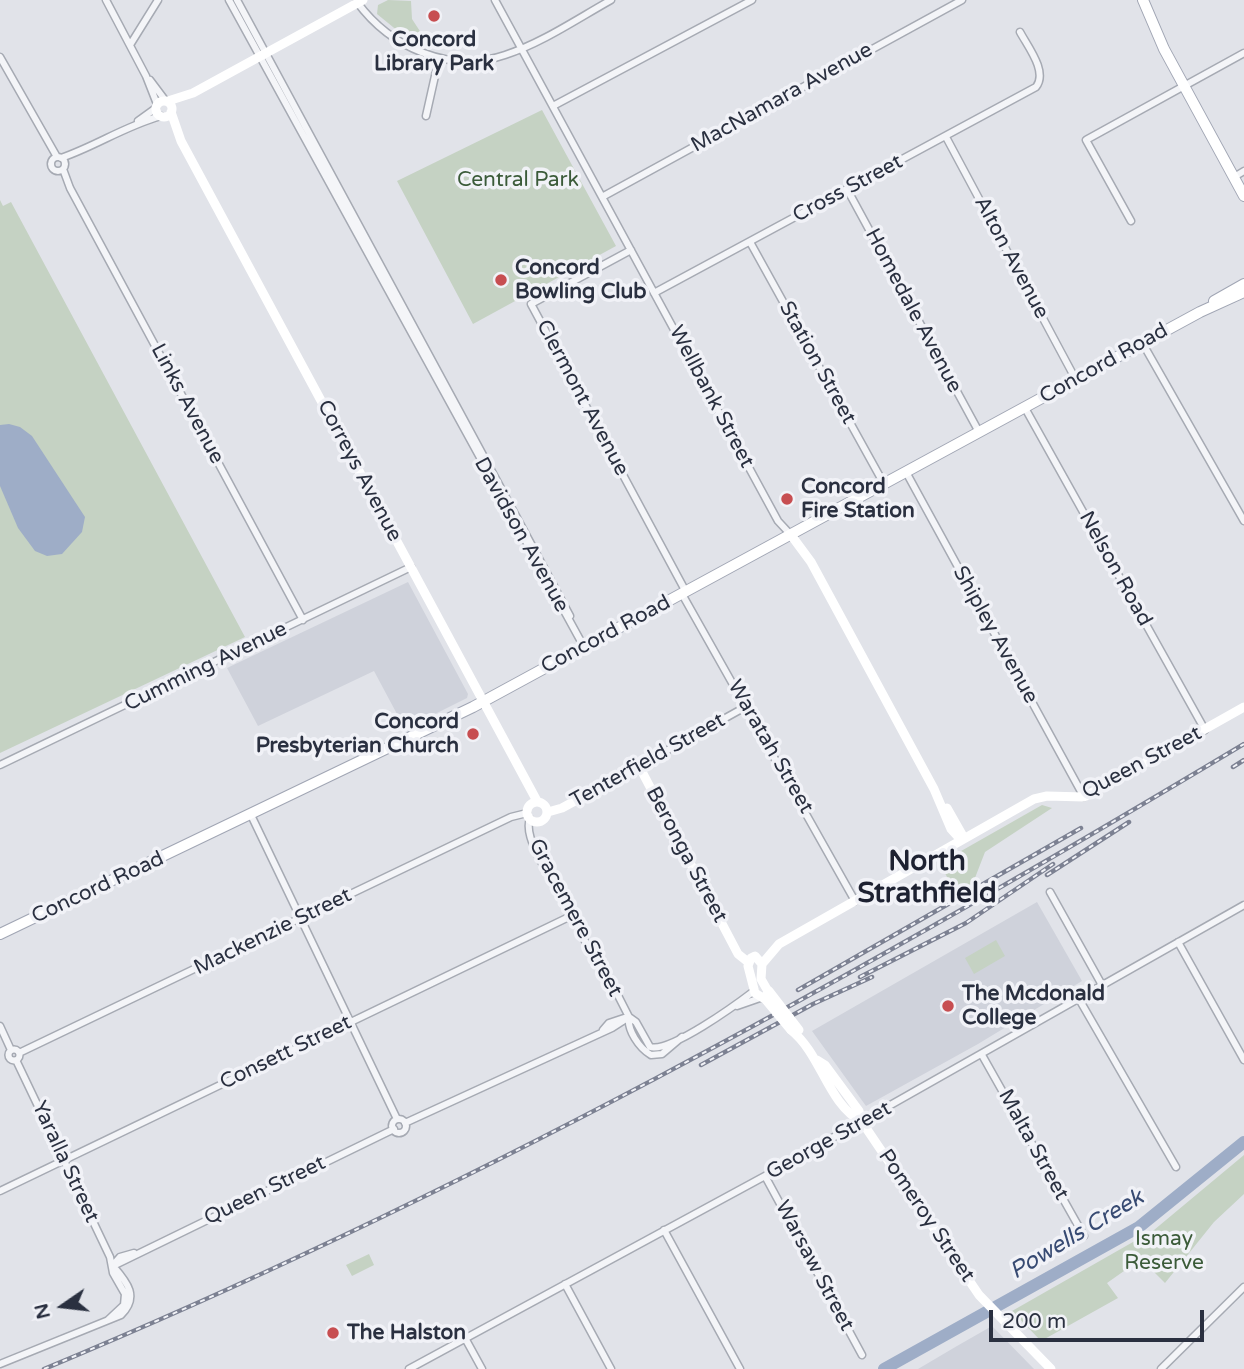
<!DOCTYPE html>
<html>
<head>
<meta charset="utf-8">
<style>
	body { margin:0 }
	#map { position:relative; width:1244px; height:1369px; overflow:hidden; background:#e1e3e9; font-family:"Varela Round",sans-serif }
	canvas { display:block }
	.north { position:absolute; left:28px; top:1271px; width:70px; height:70px; -webkit-text-stroke:5px #f1f2f7; paint-order:stroke; rotate:256deg; font-size:19px; font-weight:700; line-height:28px; text-align:center; color:#2a3040 }
	.north::after { content:''; display:block; margin:auto; width:24px; height:32px; background:#2a3040; clip-path:polygon(50% 0,100% 100%,50% 72%,0 100%) }
	.scale { position:absolute; left:989px; top:1310px; width:215px; height:32px; box-sizing:border-box; border:4px solid #2a3040; border-top:0; padding-left:9px; font-size:21px; line-height:24px; white-space:nowrap; color:#2a3040; -webkit-text-stroke:5px #f1f2f7; paint-order:stroke }
</style>
</head>
<body>
<div id="map">
<canvas width="1244" height="1369"></canvas>
<div class="north">N</div>
<div class="scale">200 m</div>
</div>
<script>
const ctx = document.querySelector('canvas').getContext('2d');
ctx.lineJoin = 'round';
function paint(path, color) {
  ctx.fillStyle = color;
  ctx.fill(path, 'evenodd');
}
function trace(path, color, width, dash) {
  ctx.strokeStyle = color;
  ctx.lineWidth = width;
  ctx.lineCap = dash ? 'butt' : 'round';
  ctx.setLineDash(dash || []);
  ctx.stroke(path);
}
function write(font, color, halo, rows, align = 'center') {
  ctx.font = font + ' "Varela Round",sans-serif';
  ctx.lineWidth = 7;
  ctx.setLineDash([]);
  ctx.textBaseline = 'middle';
  ctx.strokeStyle = halo;
  ctx.fillStyle = color;
  for (const [text, x, y, turn = 0] of rows) {
    ctx.save();
    ctx.translate(x, y);
    ctx.rotate((+turn || 0) * Math.PI / 180);
    ctx.textAlign = isNaN(turn) ? turn : align;
    if (halo) ctx.strokeText(text, 0, 0);
    ctx.fillText(text, 0, 0);
    ctx.restore();
  }
}
paint(new Path2D(`
	M 408,582 L 468,694 L 467,698 L 405,729 L 374,671 L 258,726 L 227,668 Z
	M 1037,902 L 1082,981 L 978,1044 L 866,1106 L 812,1031 Z
	M 992,1326 L 1034,1369 L 918,1369 L 957,1346 Z`), '#cfd2db');
paint(new Path2D(`
	M 388,0 L 411,1 L 412,19 L 431,48 L 404,36 L 377,14 L 378,5 Z
	M 542,110 L 616,246 L 473,324 L 397,181 Z
	M 0,200 L 3,206 L 11,202 L 245,637 L 0,753 Z
	M 1042,805 L 1052,808 L 985,852 L 973,883 L 955,893 L 940,863 Z
	M 996,940 L 1005,956 L 974,974 L 965,958 Z
	M 1244,1155 L 1244,1194 L 1214,1222 L 1165,1283 L 1141,1259 L 1107,1283 L 1118,1298 L 1041,1341 L 1012,1311 L 1154,1230 Z
	M 369,1254 L 374,1265 L 352,1276 L 346,1265 Z`), '#c5d2c3');
paint(new Path2D(`
	M 9,424 L 20,427 L 32,436 L 85,517 L 82,532 L 62,554 L 47,556 L 35,551 L 18,528 L 0,486 L 0,425 Z`), '#9eadc7');
trace(new Path2D(`
	M 884,1369 L 1139,1227 L 1244,1142`), '#9eadc7', 12);
const street = new Path2D(`
	M 106,0 L 146,76 L 157,104
	M 229,0 L 584,647
	M 237,0 L 570,616
	M 495,0 L 778,521 L 791,535
	M 357,2 C 390,47 449,74 505,55 C 542,43 577,19 611,0
	M 130,45 L 158,0
	M 0,57 L 57,157
	M 150,80 L 165,100
	M 553,106 L 752,0
	M 426,116 L 439,58
	M 138,121 L 156,108
	M 946,137 L 1076,380
	M51 164a7 7 0 1 1 14 0a7 7 0 1 1-14 0Z
	M 61,158 C 96,146 125,126 161,116
	M 63,169 L 70,188 L 303,620
	M 1234,177 L 1244,171
	M 847,189 L 979,432
	M 602,197 L 962,0
	M 1131,221 L 1086,140 L 1244,53
	M 750,242 L 884,484
	M 631,250 L 531,304 L 686,592
	M 654,293 L 1036,87 C 1048,72 1028,47 1020,32
	M 1143,344 L 1244,521
	M 1025,408 L 1205,730
	M 906,472 L 1084,797
	M 682,594 L 855,901
	M 0,765 L 411,567
	M 639,766 L 747,706
	M 251,815 L 397,1119
	M 530,819 C 524,833 543,871 555,878 L 595,962 L 604,968 L 629,1017 L 636,1022 L 650,1047 C 670,1053 737,1004 754,991
	M 1050,892 L 1102,985
	M 1178,942 L 1244,1060
	M 1079,999 L 1176,1167
	M 737,1006 L 760,998
	M 629,1017 C 627,1030 639,1048 651,1055 L 662,1054 L 682,1037
	M 0,1026 L 11,1050
	M 603,1030 L 609,1023 L 627,1017
	M8.5 1055a5.5 5.5 0 1 1 11 0a5.5 5.5 0 1 1-11 0Z
	M 19,1053 L 511,817 L 527,813
	M 982,1055 L 1084,1236
	M 16,1060 L 110,1257 L 113,1273 L 125,1294 L 124,1305 L 108,1320
	M392 1126a7 7 0 1 1 14 0a7 7 0 1 1-14 0Z
	M 405,1123 L 612,1028 L 629,1017
	M 765,1176 L 862,1355
	M 0,1191 L 573,915
	M 664,1230 L 740,1369
	M 114,1264 L 120,1257 L 134,1253
	M 113,1266 L 394,1129
	M 565,1284 L 611,1369
	M 465,1338 L 482,1369
	M 0,1364 L 121,1315 C 139,1297 128,1283 113,1266
	M 409,1369 L 765,1176 L 1244,905
	M 1161,1369 L 1244,1287`);
const primary = new Path2D(`
	M 1143,0 L 1164,49 L 1244,196
	M 1214,301 L 1244,284
	M 0,934 L 473,707 L 1200,312 L 1244,292`);
trace(street, '#a6aab3', 9);
trace(primary, '#a1a6b4', 12);
trace(street, '#f4f5f8', 6);
trace(new Path2D(`
	M156 109a8 8 0 1 1 16 0a8 8 0 1 1-16 0Z
	M 168,101 L 193,93 L 363,0
	M 171,112 L 181,141 L 537,801
	M 791,535 L 811,562 L 934,789 L 951,829 L 961,840
	M527 812a10 10 0 1 1 20 0a10 10 0 1 1-20 0Z
	M 947,808 L 964,838
	M 548,812 L 562,808 L 639,766 L 738,954 L 748,962
	M 762,964 L 755,956 L 751,958 L 748,966 L 755,993 L 763,998 L 769,993 L 761,979 L 762,964 L 779,944 L 1034,799 L 1047,796 L 1084,797 L 1244,707
	M 791,1030 C 822,1055 827,1103 862,1122
	M 817,1060 L 825,1065 L 859,1111 L 862,1122 L 979,1295 L 1051,1369`), '#fff', 9);
trace(primary, '#fff', 10);
const rail = new Path2D(`
	M 1233,767 L 1244,760
	M 1047,875 L 1129,822
	M 860,977 L 966,923 L 1053,864
	M 798,990 L 1081,828
	M 701,1065 L 813,1004 L 872,977
	M 44,1369 C 461,1196 857,976 1244,744`);
trace(rail, '#7c8192', 4.5);
trace(rail, '#f1f2f7', 2, [5]);
trace(new Path2D(`
	M 769,991 L 799,1030
	M 766,1000 L 791,1030`), '#fff', 9);
for (const [x, y, r, color] of [
	[434,16,7,"#c74e51"],
	[501,280,7,"#c74e51"],
	[787,499,7,"#c74e51"],
	[473,734,7,"#c74e51"],
	[948,1006,7,"#c74e51"],
	[333,1333,7,"#c74e51"]
]) {
  const dot = new Path2D();
  dot.arc(x, y, r, 0, 2 * Math.PI);
  ctx.fillStyle = color;
  ctx.fill(dot);
  trace(dot, '#f1f2f7', 2.5);
}
write('bold 21px', '#2a3040', '#f1f2f7', [
	["Concord",434,40,"center"],
	["Library Park",434,64,"center"],
	["Concord",515,268],
	["Bowling Club",515,292],
	["Concord",801,487],
	["Fire Station",801,511],
	["Concord",459,722,"right"],
	["Presbyterian Church",459,746,"right"],
	["The Mcdonald",962,994],
	["College",962,1018],
	["The Halston",347,1333]
], 'left');
write('21px', '#2a3040', '#f1f2f7', [
	["MacNamara Avenue",782,98,-29],
	["Cross Street",848,189,-28],
	["Alton Avenue",1011,258,62],
	["Homedale Avenue",913,311,62],
	["Station Street",817,363,61],
	["Concord Road",1104,364,-29],
	["Wellbank Street",711,397,62],
	["Clermont Avenue",582,398,62],
	["Links Avenue",187,404,62],
	["Correys Avenue",359,471,62],
	["Davidson Avenue",521,535,61],
	["Nelson Road",1115,569,61],
	["Concord Road",606,635,-28],
	["Shipley Avenue",995,635,61],
	["Cumming Avenue",206,667,-26],
	["Waratah Street",770,747,60],
	["Tenterfield Street",648,761,-29],
	["Queen Street",1142,763,-28],
	["Beronga Street",686,855,62],
	["Concord Road",98,888,-25],
	["Gracemere Street",575,918,62],
	["Mackenzie Street",273,932,-26],
	["Consett Street",286,1053,-26],
	["George Street",829,1141,-29],
	["Malta Street",1033,1145,61],
	["Yaralla Street",65,1162,65],
	["Queen Street",265,1191,-26],
	["Pomeroy Street",926,1216,56],
	["Warsaw Street",814,1266,62]
]);
write('21px', '#3b5b39', '#f1f2f7', [
	["Central Park",518,180],
	["Ismay",1164,1239],
	["Reserve",1164,1263]
]);
write('italic 23px', '#374a72', '#f1f2f7', [
	["Powells Creek",1077,1235,-31]
]);
write('bold 28px', '#1d2131', '#f1f2f7', [
	["North",927,863],
	["Strathfield",927,895]
]);
</script>
</body>
</html>
